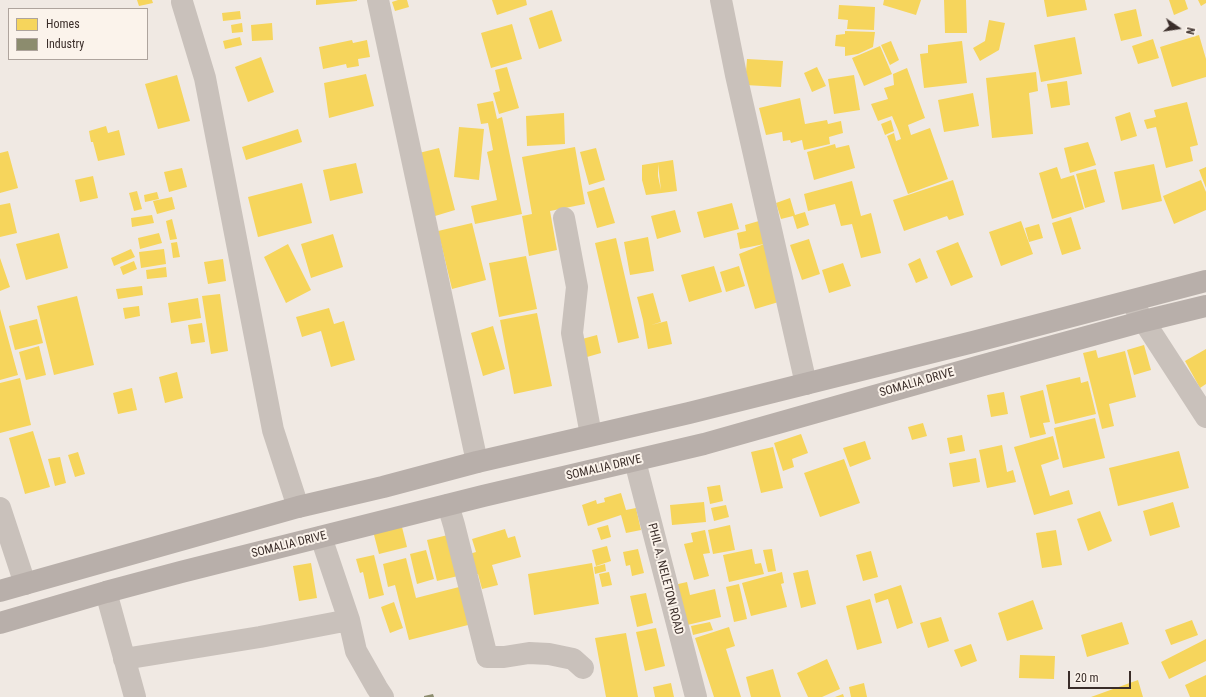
<!DOCTYPE html>
<html>
<head>
<meta charset="utf-8">
<style>
	body { margin:0 }
	#map { position:relative; width:1206px; height:697px; overflow:hidden; background:#f0e9e3; font-family:"Roboto Condensed",sans-serif }
	canvas { display:block }
	.legend { position:absolute; left:8px; top:8px; width:140px; height:52px; box-sizing:border-box; background:#fbf3eb; border:1px solid #aea49d; margin:0; padding:5px 7px; list-style:none; font-size:12px; color:#3a2d29 }
	.legend li { display:flex; align-items:center; gap:8px; height:20px }
	.legend b { width:20px; border:1px solid #aea49d }
	.north { position:absolute; left:1158px; top:8px; width:40px; height:40px; -webkit-text-stroke:3px #fbf3eb; paint-order:stroke; rotate:103deg; font-size:11px; font-weight:700; line-height:16px; text-align:center; color:#3a2d29 }
	.north::after { content:''; display:block; margin:auto; width:14px; height:18px; background:#3a2d29; clip-path:polygon(50% 0,100% 100%,50% 72%,0 100%) }
	.scale { position:absolute; left:1068px; top:671px; width:63px; height:18px; box-sizing:border-box; border:2px solid #3a2d29; border-top:0; padding-left:5px; font-size:12px; line-height:14px; white-space:nowrap; color:#3a2d29; -webkit-text-stroke:3px #fbf3eb; paint-order:stroke }
</style>
</head>
<body>
<div id="map">
<canvas width="1206" height="697"></canvas>
<ul class="legend">
<li><b style="height:11px;background:#f6d55c"></b>Homes</li>
<li><b style="height:11px;background:#8c8c6e"></b>Industry</li>
</ul>
<div class="north">N</div>
<div class="scale">20 m</div>
</div>
<script>
const ctx = document.querySelector('canvas').getContext('2d');
ctx.lineJoin = 'round';
function paint(path, color) {
  ctx.fillStyle = color;
  ctx.fill(path, 'evenodd');
}
function trace(path, color, width, dash) {
  ctx.strokeStyle = color;
  ctx.lineWidth = width;
  ctx.lineCap = dash ? 'butt' : 'round';
  ctx.setLineDash(dash || []);
  ctx.stroke(path);
}
function write(font, color, halo, rows, align = 'center') {
  ctx.font = font + ' "Roboto Condensed",sans-serif';
  ctx.lineWidth = 4;
  ctx.setLineDash([]);
  ctx.textBaseline = 'middle';
  ctx.strokeStyle = halo;
  ctx.fillStyle = color;
  for (const [text, x, y, turn = 0] of rows) {
    ctx.save();
    ctx.translate(x, y);
    ctx.rotate((+turn || 0) * Math.PI / 180);
    ctx.textAlign = isNaN(turn) ? turn : align;
    if (halo) ctx.strokeText(text, 0, 0);
    ctx.fillText(text, 0, 0);
    ctx.restore();
  }
}
paint(new Path2D(`
	M 137,0 L 152,0 L 153,3 L 139,6 Z
	M 316,0 L 357,0 L 357,1 L 316,5 Z
	M 398,0 L 407,0 L 409,7 L 395,11 L 392,2 Z
	M 492,0 L 526,0 L 527,5 L 497,15 Z
	M 884,0 L 921,0 L 916,15 L 883,5 Z
	M 944,0 L 966,0 L 967,33 L 945,33 Z
	M 1044,0 L 1085,0 L 1087,10 L 1047,17 Z
	M 1169,0 L 1185,0 L 1188,9 L 1174,15 Z
	M 1198,0 L 1206,0 L 1206,3 L 1201,6 Z
	M 839,5 L 875,7 L 874,30 L 847,29 L 848,20 L 838,19 Z
	M 1136,9 L 1142,36 L 1121,41 L 1114,14 Z
	M 552,10 L 562,41 L 539,49 L 529,18 Z
	M 240,11 L 241,19 L 223,21 L 222,13 Z
	M 989,20 L 1005,23 L 999,50 L 980,61 L 973,48 L 985,41 Z
	M 242,23 L 243,32 L 232,33 L 231,25 Z
	M 272,23 L 273,40 L 252,41 L 251,25 Z
	M 512,24 L 522,59 L 491,68 L 481,33 Z
	M 845,31 L 875,32 L 873,47 L 858,54 L 845,56 L 845,47 L 835,46 L 836,35 L 845,34 Z
	M 1199,35 L 1206,59 L 1206,77 L 1172,87 L 1160,47 Z
	M 240,37 L 242,45 L 225,49 L 223,41 Z
	M 1075,37 L 1082,74 L 1041,82 L 1034,45 Z
	M 1153,39 L 1159,58 L 1138,64 L 1132,46 Z
	M 352,40 L 353,43 L 367,40 L 370,57 L 358,59 L 359,66 L 347,68 L 346,64 L 323,69 L 319,47 Z
	M 891,41 L 899,60 L 890,65 L 881,45 Z
	M 962,41 L 967,83 L 924,88 L 920,54 L 928,53 L 928,45 Z
	M 880,46 L 892,74 L 864,86 L 852,58 Z
	M 261,57 L 274,92 L 248,102 L 235,67 Z
	M 747,59 L 783,61 L 781,87 L 745,85 Z
	M 507,67 L 519,108 L 499,114 L 493,93 L 500,91 L 495,70 Z
	M 817,67 L 826,86 L 812,92 L 804,73 Z
	M 907,68 L 925,118 L 908,125 L 911,135 L 930,128 L 948,179 L 908,194 L 887,136 L 894,133 L 896,141 L 901,139 L 898,130 L 892,116 L 878,121 L 871,104 L 888,99 L 884,88 L 894,85 L 893,74 Z
	M 1036,72 L 1038,91 L 1029,93 L 1033,134 L 992,138 L 986,78 Z
	M 366,74 L 374,106 L 329,118 L 324,83 Z
	M 177,75 L 190,121 L 158,129 L 145,84 Z
	M 854,75 L 860,110 L 834,114 L 828,79 Z
	M 1067,81 L 1070,105 L 1051,108 L 1047,84 Z
	M 973,93 L 979,126 L 944,132 L 938,100 Z
	M 800,98 L 805,124 L 827,120 L 828,124 L 841,121 L 843,133 L 829,137 L 830,144 L 804,150 L 802,140 L 791,143 L 790,140 L 783,141 L 782,132 L 766,135 L 759,108 Z
	M 493,101 L 497,119 L 502,117 L 522,214 L 475,224 L 471,206 L 497,200 L 487,152 L 493,150 L 488,123 L 481,124 L 477,104 Z
	M 1187,102 L 1198,145 L 1190,147 L 1193,161 L 1166,168 L 1156,127 L 1147,129 L 1144,120 L 1156,117 L 1154,110 Z
	M 1130,112 L 1137,136 L 1121,141 L 1115,117 Z
	M 564,113 L 565,144 L 527,146 L 526,116 Z
	M 891,120 L 894,131 L 885,135 L 881,124 Z
	M 106,126 L 108,133 L 119,130 L 125,155 L 98,161 L 93,142 L 91,142 L 89,131 Z
	M 459,127 L 484,129 L 479,180 L 454,177 Z
	M 298,129 L 302,142 L 246,160 L 242,147 Z
	M 1088,142 L 1096,165 L 1070,173 L 1064,148 Z
	M 835,144 L 836,148 L 849,145 L 855,168 L 814,180 L 807,152 Z
	M 575,147 L 585,204 L 550,211 L 557,250 L 529,256 L 522,216 L 532,214 L 522,157 Z
	M 439,148 L 455,210 L 435,216 L 419,153 Z
	M 596,148 L 605,180 L 589,185 L 580,152 Z
	M 8,151 L 18,188 L 0,193 L 0,153 Z
	M 673,160 L 677,191 L 646,195 L 642,180 L 642,165 ZM 658,164 L 661,190 L 658,176 Z
	M 356,163 L 363,193 L 330,201 L 323,170 Z
	M 1154,164 L 1162,201 L 1122,210 L 1114,172 Z
	M 1057,167 L 1061,179 L 1074,175 L 1084,209 L 1052,219 L 1039,173 Z
	M 1206,167 L 1206,188 L 1199,170 Z
	M 182,168 L 187,187 L 169,192 L 164,172 Z
	M 1096,169 L 1105,202 L 1085,208 L 1076,174 Z
	M 93,176 L 98,198 L 80,202 L 75,180 Z
	M 953,180 L 964,215 L 949,220 L 947,216 L 904,231 L 893,200 Z
	M 1201,180 L 1206,192 L 1206,210 L 1174,224 L 1163,196 Z
	M 852,181 L 861,216 L 871,213 L 881,253 L 861,258 L 852,224 L 841,226 L 835,204 L 808,211 L 804,194 Z
	M 302,183 L 312,223 L 258,237 L 248,197 Z
	M 604,187 L 615,223 L 597,228 L 587,192 Z
	M 137,191 L 142,209 L 134,211 L 129,193 Z
	M 157,192 L 159,199 L 145,202 L 144,195 Z
	M 172,197 L 175,209 L 157,214 L 153,201 Z
	M 790,198 L 795,215 L 805,212 L 809,225 L 797,229 L 793,216 L 781,219 L 776,203 Z
	M 10,203 L 17,233 L 0,237 L 0,205 Z
	M 732,203 L 739,229 L 704,238 L 697,212 Z
	M 675,210 L 681,232 L 657,239 L 651,216 Z
	M 152,215 L 154,223 L 132,227 L 131,218 Z
	M 1071,217 L 1081,249 L 1062,255 L 1052,223 Z
	M 172,219 L 177,239 L 170,240 L 166,221 Z
	M 759,221 L 764,244 L 740,249 L 737,233 L 746,231 L 745,225 Z
	M 1021,221 L 1033,254 L 1001,266 L 989,232 Z
	M 472,223 L 486,280 L 452,289 L 438,231 Z
	M 1039,224 L 1043,238 L 1029,242 L 1025,228 Z
	M 59,233 L 68,268 L 26,280 L 16,244 Z
	M 159,233 L 162,243 L 140,249 L 138,238 Z
	M 333,234 L 343,267 L 311,278 L 301,244 Z
	M 648,237 L 654,271 L 630,275 L 624,242 Z
	M 616,238 L 639,338 L 618,343 L 595,243 Z
	M 809,239 L 820,274 L 802,280 L 790,245 Z
	M 177,242 L 180,257 L 173,258 L 171,243 Z
	M 958,242 L 973,277 L 951,286 L 936,251 Z
	M 288,244 L 311,290 L 286,303 L 264,257 Z
	M 764,244 L 782,301 L 755,309 L 739,254 Z
	M 131,249 L 135,257 L 114,266 L 111,258 Z
	M 164,249 L 166,264 L 141,268 L 139,252 Z
	M 526,256 L 537,309 L 499,317 L 489,263 Z
	M 0,258 L 10,287 L 0,291 Z
	M 920,258 L 928,278 L 916,283 L 908,264 Z
	M 223,259 L 226,281 L 208,284 L 204,262 Z
	M 134,261 L 137,269 L 123,275 L 120,267 Z
	M 843,263 L 851,286 L 829,293 L 822,270 Z
	M 714,266 L 722,292 L 689,302 L 681,275 Z
	M 739,266 L 745,286 L 726,292 L 720,272 Z
	M 166,267 L 167,277 L 147,279 L 146,270 Z
	M 142,286 L 143,295 L 118,299 L 116,289 Z
	M 653,293 L 661,322 L 651,325 L 667,321 L 672,344 L 648,349 L 643,320 L 637,297 Z
	M 220,294 L 228,351 L 211,354 L 202,296 Z
	M 77,296 L 94,365 L 54,375 L 37,306 Z
	M 198,298 L 201,318 L 171,323 L 168,303 Z
	M 139,306 L 140,316 L 125,319 L 123,308 Z
	M 329,308 L 334,324 L 344,321 L 355,360 L 331,367 L 321,331 L 302,337 L 296,317 Z
	M 0,309 L 18,375 L 0,380 Z
	M 537,313 L 552,386 L 514,394 L 500,320 Z
	M 37,319 L 43,343 L 15,350 L 9,326 Z
	M 202,323 L 205,342 L 191,344 L 188,325 Z
	M 493,326 L 505,369 L 483,376 L 471,333 Z
	M 597,335 L 601,353 L 587,357 L 582,339 Z
	M 1144,345 L 1151,370 L 1134,375 L 1127,350 Z
	M 39,346 L 46,375 L 26,380 L 19,352 Z
	M 1206,349 L 1206,384 L 1200,388 L 1185,361 Z
	M 1096,350 L 1098,358 L 1125,351 L 1136,397 L 1109,404 L 1114,426 L 1102,429 L 1083,353 Z
	M 177,372 L 183,398 L 165,403 L 159,377 Z
	M 1080,377 L 1081,383 L 1088,381 L 1096,414 L 1055,424 L 1046,385 Z
	M 20,378 L 31,425 L 0,433 L 0,383 Z
	M 132,388 L 137,410 L 118,414 L 113,393 Z
	M 1043,390 L 1050,422 L 1043,423 L 1046,434 L 1030,438 L 1020,396 Z
	M 1004,392 L 1008,414 L 991,417 L 987,395 Z
	M 1095,418 L 1105,458 L 1063,468 L 1054,428 Z
	M 923,423 L 927,436 L 912,440 L 908,427 Z
	M 33,431 L 50,487 L 25,494 L 9,438 Z
	M 801,434 L 808,453 L 792,459 L 794,467 L 783,471 L 774,443 Z
	M 962,435 L 965,451 L 950,454 L 947,438 Z
	M 1053,436 L 1059,459 L 1041,465 L 1050,496 L 1069,490 L 1073,504 L 1034,515 L 1014,447 Z
	M 865,441 L 871,459 L 850,467 L 843,448 Z
	M 1002,445 L 1007,472 L 1013,470 L 1016,482 L 987,488 L 979,450 Z
	M 773,447 L 783,488 L 761,493 L 751,452 Z
	M 1179,451 L 1189,488 L 1118,506 L 1109,468 Z
	M 78,452 L 85,474 L 75,477 L 68,455 Z
	M 60,457 L 66,483 L 55,486 L 48,459 Z
	M 976,458 L 980,482 L 953,487 L 949,463 Z
	M 844,459 L 860,503 L 820,517 L 804,473 Z
	M 720,485 L 723,501 L 710,504 L 707,487 Z
	M 621,493 L 626,510 L 636,508 L 641,530 L 626,533 L 621,515 L 588,526 L 582,505 L 596,500 L 597,504 L 605,502 L 604,498 Z
	M 704,502 L 706,522 L 672,525 L 670,505 Z
	M 1173,502 L 1180,527 L 1150,536 L 1143,511 Z
	M 726,505 L 729,517 L 714,521 L 711,508 Z
	M 1100,511 L 1112,541 L 1088,551 L 1077,519 Z
	M 401,523 L 407,547 L 379,554 L 373,531 Z
	M 608,525 L 611,537 L 601,540 L 597,528 Z
	M 730,525 L 735,550 L 713,554 L 708,530 Z
	M 505,529 L 508,538 L 515,536 L 521,557 L 492,565 L 498,585 L 482,589 L 478,574 L 471,576 L 466,555 L 476,552 L 472,539 Z
	M 705,530 L 710,553 L 703,554 L 709,576 L 694,580 L 684,544 L 693,542 L 691,533 Z
	M 1056,530 L 1062,565 L 1042,568 L 1036,533 Z
	M 448,535 L 458,576 L 437,581 L 427,540 Z
	M 607,546 L 611,561 L 596,566 L 592,550 Z
	M 638,549 L 644,573 L 632,576 L 630,565 L 626,566 L 623,552 Z
	M 752,549 L 755,564 L 761,563 L 764,574 L 729,582 L 723,555 Z
	M 772,549 L 776,571 L 768,572 L 763,550 Z
	M 426,550 L 434,579 L 417,584 L 410,554 Z
	M 871,551 L 878,577 L 863,581 L 856,555 Z
	M 374,555 L 384,595 L 369,599 L 363,572 L 360,573 L 356,559 Z
	M 406,558 L 416,598 L 463,586 L 472,624 L 409,640 L 395,585 L 388,587 L 383,564 Z
	M 311,563 L 317,598 L 299,601 L 293,566 Z
	M 592,563 L 599,604 L 534,615 L 528,574 Z
	M 605,564 L 606,571 L 595,574 L 594,567 Z
	M 808,570 L 816,604 L 801,608 L 793,573 Z
	M 609,572 L 612,585 L 602,587 L 599,574 Z
	M 782,572 L 784,583 L 781,584 L 787,607 L 751,616 L 742,583 Z
	M 687,582 L 690,595 L 715,589 L 721,617 L 683,626 L 674,585 Z
	M 739,584 L 747,619 L 734,622 L 726,587 Z
	M 901,585 L 913,623 L 897,629 L 888,599 L 876,603 L 874,594 Z
	M 646,593 L 653,623 L 637,627 L 630,596 Z
	M 870,599 L 882,643 L 857,650 L 846,606 Z
	M 1033,600 L 1043,629 L 1007,641 L 998,613 Z
	M 394,602 L 403,628 L 390,633 L 381,607 Z
	M 941,617 L 949,641 L 928,648 L 920,623 Z
	M 1192,620 L 1198,635 L 1171,645 L 1165,630 Z
	M 710,622 L 713,630 L 693,635 L 691,626 Z
	M 1122,622 L 1129,644 L 1087,657 L 1081,635 Z
	M 729,627 L 735,646 L 726,649 L 741,697 L 714,697 L 695,638 Z
	M 656,628 L 665,666 L 645,671 L 636,632 Z
	M 626,633 L 638,697 L 606,697 L 595,638 Z
	M 1206,639 L 1206,661 L 1169,679 L 1161,662 Z
	M 971,644 L 977,661 L 961,667 L 954,650 Z
	M 1020,655 L 1055,656 L 1054,679 L 1019,678 Z
	M 827,659 L 840,689 L 822,697 L 808,697 L 797,673 Z
	M 773,669 L 781,697 L 751,697 L 746,677 Z
	M 1206,675 L 1206,697 L 1190,697 L 1185,685 Z
	M 1138,680 L 1143,697 L 1091,697 Z
	M 671,683 L 674,697 L 655,697 L 653,687 Z
	M 864,683 L 867,697 L 851,697 L 849,687 Z
	M 843,694 L 844,697 L 835,697 Z`), '#f6d55c');
paint(new Path2D(`
	M 433,694 L 434,697 L 424,697 L 424,696 Z`), '#8c8c6e');
trace(new Path2D(`
	M 378,0 L 477,462
	M 721,0 L 736,75 L 806,384
	M 182,2 L 205,78 L 273,430 L 298,507
	M 564,218 L 577,287 L 572,333 L 591,435
	M 1134,306 L 1206,417
	M 448,505 L 454,525 L 487,657 L 504,657 L 529,653 L 549,654 L 573,659 L 583,668
	M 0,508 L 25,584
	M 321,537 L 349,620 L 356,651 L 377,688 L 383,697
	M 106,592 L 135,697
	M 124,659 L 260,637 L 349,620`), '#c9c1bb', 22);
trace(new Path2D(`
	M 635,461 L 696,697`), '#c9c1bb', 22);
trace(new Path2D(`
	M 0,591 L 298,507 L 383,487 L 477,462 L 689,413 L 973,342 L 1206,281
	M 0,623 L 106,592 L 181,572 L 483,496 L 704,444 L 980,366 L 1144,321 L 1206,306`), '#b8afaa', 22);
write('12px', '#3a2d29', '#fbf3eb', [
	["SOMALIA DRIVE",917,383,-16],
	["SOMALIA DRIVE",604,468,-13],
	["SOMALIA DRIVE",289,545,-14],
	["PHIL A. NELETON ROAD",665,579,76]
]);
</script>
</body>
</html>
